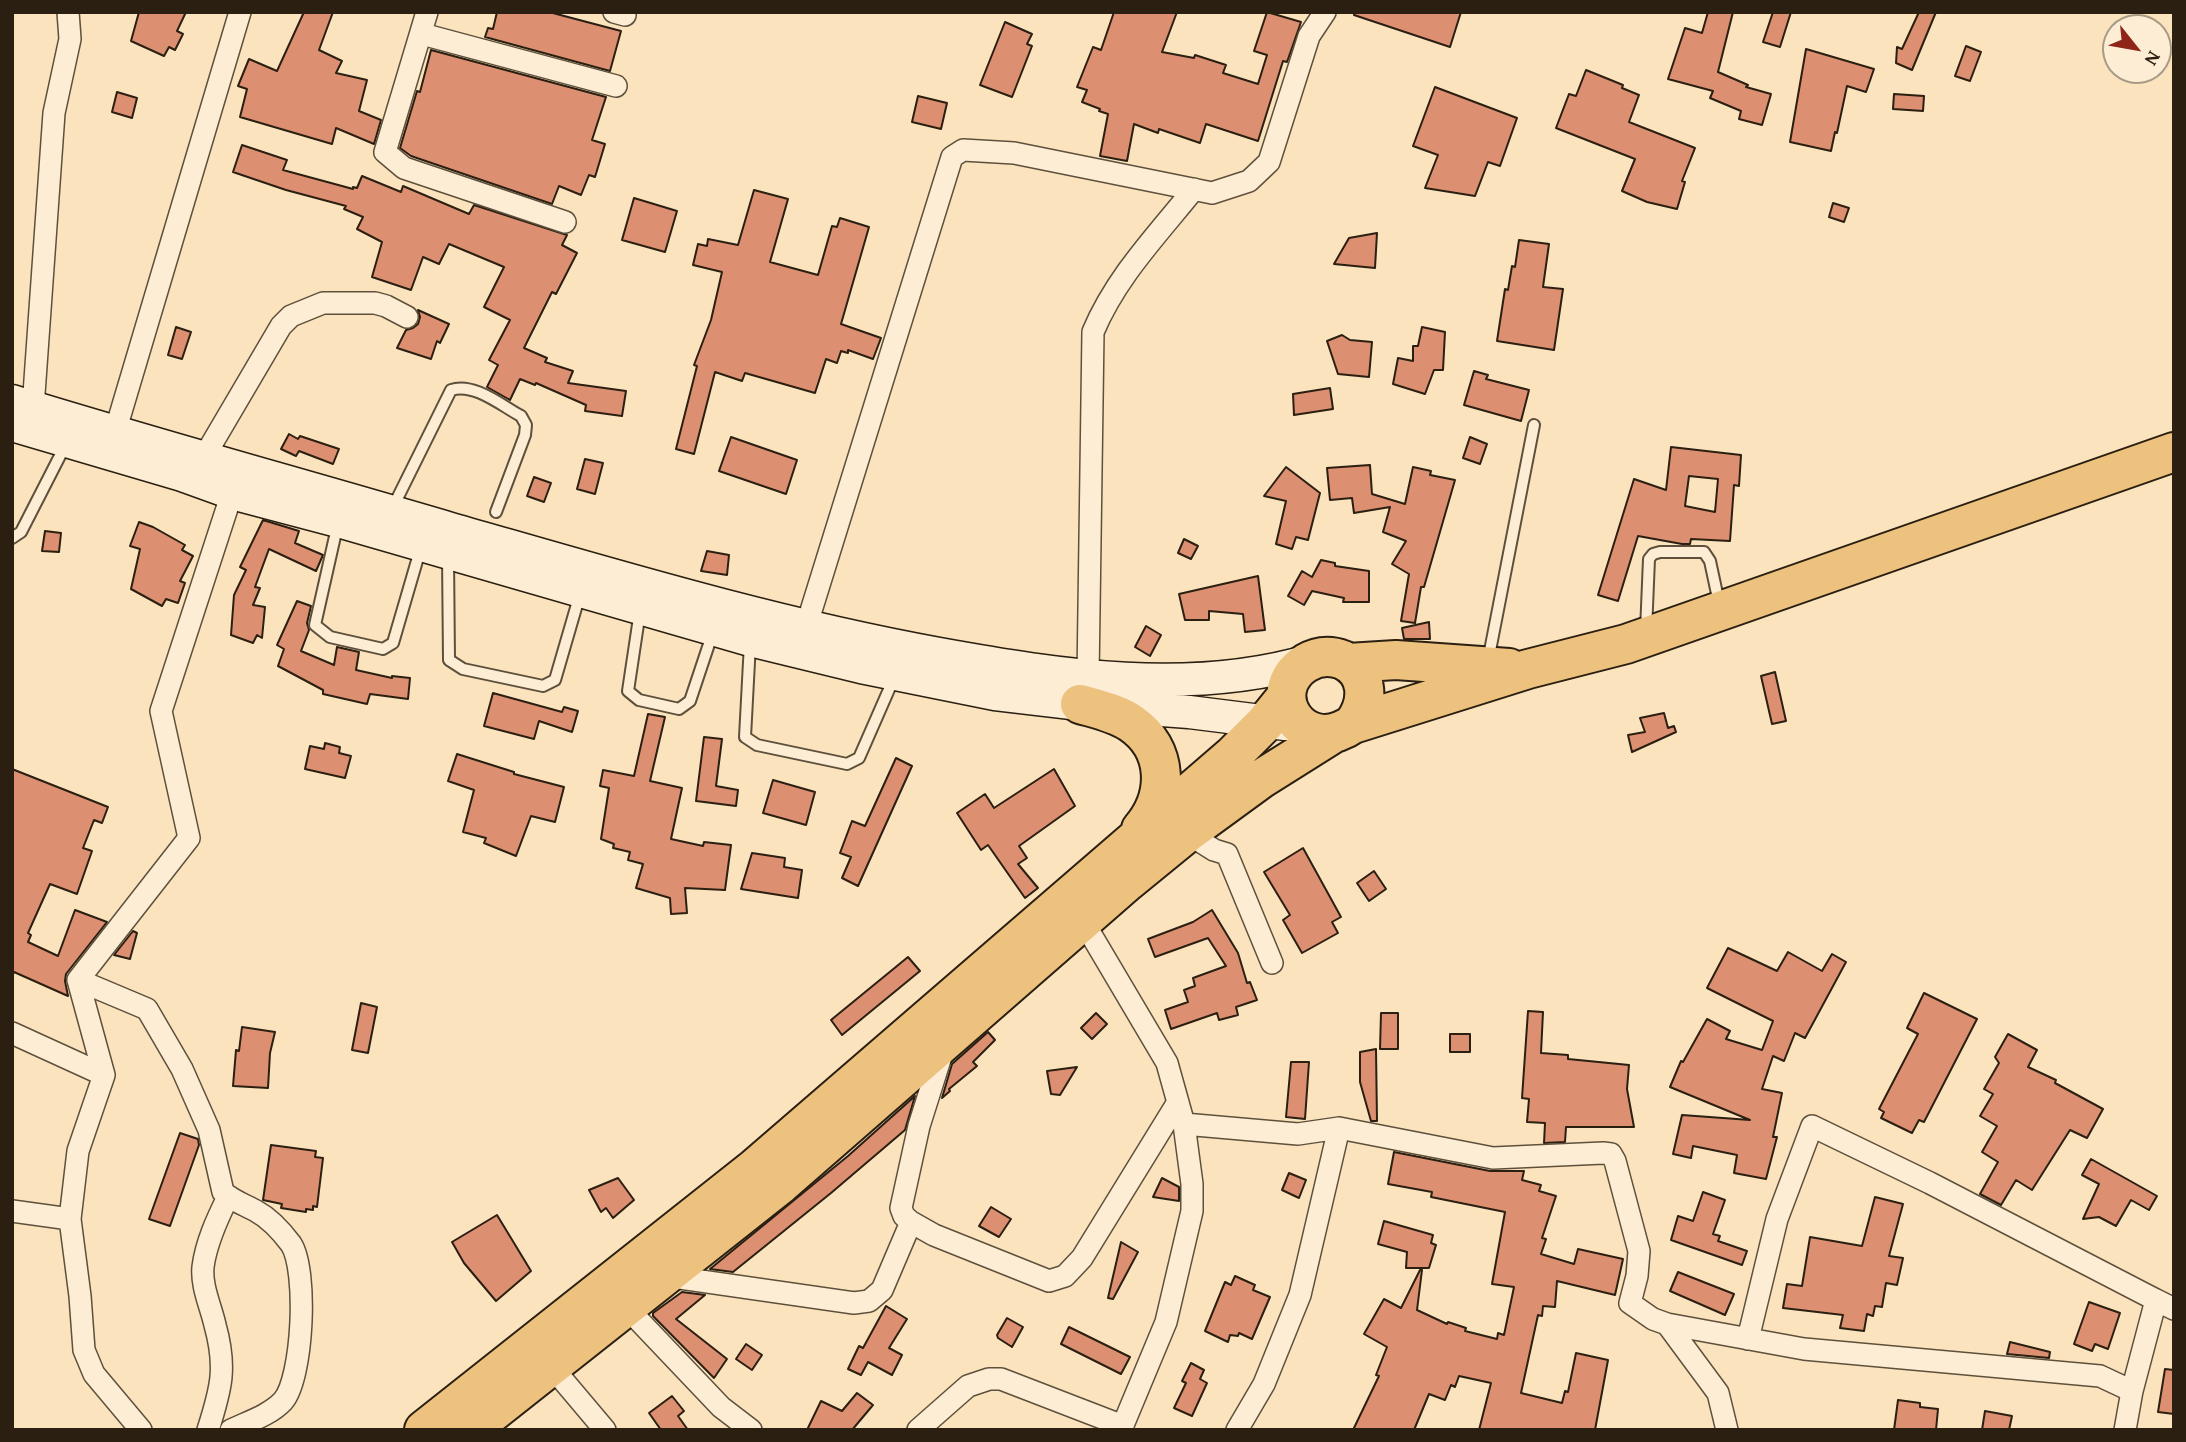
<!DOCTYPE html>
<html>
<head>
<meta charset="utf-8">
<style>
	body { margin:0 }
	#map { position:relative; width:2186px; height:1442px; overflow:hidden; background:#fae3bd; font-family:"Gentium Book Plus",serif }
	canvas { display:block }
	.frame { position:absolute; inset:0; border:14px solid #2a1f11; pointer-events:none }
	.north { position:absolute; left:2102px; top:14px; width:70px; height:70px; box-sizing:border-box; background:#fcedd4; border:2px solid #a89b86; border-radius:50%; rotate:121deg; font-size:19px; font-weight:700; line-height:28px; text-align:center; color:#2a1f11 }
	.north::after { content:''; display:block; margin:auto; width:24px; height:32px; background:#8f2418; clip-path:polygon(50% 0,100% 100%,50% 72%,0 100%) }
</style>
</head>
<body>
<div id="map">
<canvas width="2186" height="1442"></canvas>
<div class="frame"></div>
<div class="north">N</div>
</div>
<script>
const ctx = document.querySelector('canvas').getContext('2d');
ctx.lineJoin = 'round';
function paint(path, color) {
  ctx.fillStyle = color;
  ctx.fill(path, 'evenodd');
}
function trace(path, color, width, dash) {
  ctx.strokeStyle = color;
  ctx.lineWidth = width;
  ctx.lineCap = dash ? 'butt' : 'round';
  ctx.setLineDash(dash || []);
  ctx.stroke(path);
}
const building = new Path2D(`
	M 139,12 L 186,12 L 177,31 L 183,34 L 175,50 L 169,47 L 164,56 L 131,41 Z
	M 304,12 L 333,12 L 319,50 L 342,61 L 336,73 L 367,80 L 359,111 L 381,120 L 374,144 L 336,128 L 332,144 L 240,117 L 247,89 L 238,86 L 249,59 L 277,71 Z
	M 497,12 L 549,12 L 621,31 L 610,71 L 485,37 L 488,28 L 493,29 Z
	M 1114,12 L 1177,12 L 1162,52 L 1194,58 L 1195,55 L 1226,65 L 1223,73 L 1258,84 L 1267,55 L 1254,51 L 1267,12 L 1301,22 L 1287,62 L 1283,61 L 1258,141 L 1206,124 L 1200,143 L 1159,129 L 1158,133 L 1134,124 L 1127,161 L 1100,156 L 1108,114 L 1099,111 L 1100,109 L 1082,102 L 1087,90 L 1077,87 L 1093,47 L 1101,50 Z
	M 1354,12 L 1461,12 L 1450,47 L 1354,15 Z
	M 1708,12 L 1733,12 L 1718,72 L 1748,85 L 1746,87 L 1771,94 L 1762,125 L 1739,119 L 1741,111 L 1710,98 L 1713,91 L 1668,79 L 1685,28 L 1702,33 Z
	M 1773,12 L 1791,12 L 1780,47 L 1763,42 Z
	M 1919,12 L 1936,12 L 1912,70 L 1896,63 L 1897,47 L 1902,49 Z
	M 1005,22 L 1032,34 L 1027,44 L 1032,46 L 1012,97 L 980,85 Z
	M 1966,46 L 1981,52 L 1970,81 L 1955,76 Z
	M 1806,49 L 1874,69 L 1866,92 L 1847,86 L 1837,133 L 1835,132 L 1831,151 L 1790,142 Z
	M 431,50 L 606,97 L 592,140 L 605,144 L 595,177 L 589,175 L 581,195 L 559,186 L 552,204 L 411,156 L 400,148 L 417,91 L 420,92 Z
	M 1586,70 L 1623,85 L 1622,88 L 1639,95 L 1629,122 L 1695,148 L 1682,181 L 1685,182 L 1677,209 L 1647,202 L 1622,191 L 1635,159 L 1556,128 L 1569,94 L 1576,96 Z
	M 1435,87 L 1517,118 L 1500,166 L 1488,162 L 1475,196 L 1425,188 L 1438,155 L 1413,146 Z
	M 117,92 L 137,98 L 132,118 L 112,112 Z
	M 1894,94 L 1924,96 L 1923,111 L 1893,109 Z
	M 918,96 L 947,103 L 941,129 L 912,122 Z
	M 242,145 L 287,160 L 283,170 L 353,189 L 353,187 L 357,188 L 362,176 L 401,192 L 403,186 L 469,214 L 474,205 L 567,235 L 562,245 L 577,253 L 556,294 L 552,292 L 524,348 L 547,358 L 545,362 L 573,371 L 568,383 L 626,391 L 622,416 L 585,411 L 586,405 L 536,383 L 535,385 L 520,379 L 510,400 L 487,387 L 498,365 L 489,360 L 510,320 L 484,307 L 504,267 L 449,244 L 439,264 L 423,257 L 411,290 L 372,277 L 382,242 L 357,229 L 363,217 L 344,209 L 346,206 L 286,190 L 233,172 Z
	M 754,190 L 788,199 L 770,262 L 818,275 L 832,226 L 837,227 L 840,218 L 869,227 L 841,324 L 881,338 L 873,359 L 848,350 L 848,353 L 841,351 L 837,363 L 826,359 L 815,393 L 745,373 L 742,381 L 715,372 L 694,454 L 676,449 L 697,366 L 694,365 L 711,320 L 722,272 L 693,265 L 698,244 L 707,246 L 708,239 L 738,245 Z
	M 634,198 L 677,211 L 665,252 L 622,240 Z
	M 1833,203 L 1849,208 L 1844,222 L 1829,217 Z
	M 1377,233 L 1375,268 L 1334,264 L 1349,238 Z
	M 1519,240 L 1549,244 L 1543,287 L 1563,289 L 1554,350 L 1497,341 L 1505,289 L 1508,290 L 1512,266 L 1515,267 Z
	M 418,310 L 449,324 L 440,343 L 437,341 L 431,359 L 397,348 L 406,330 L 413,328 L 418,324 L 420,317 Z
	M 176,327 L 191,332 L 182,359 L 168,355 Z
	M 1422,327 L 1445,332 L 1443,370 L 1434,370 L 1425,394 L 1393,384 L 1398,358 L 1413,361 L 1413,346 L 1418,346 Z
	M 1342,335 L 1350,340 L 1372,342 L 1369,377 L 1338,374 L 1327,341 Z
	M 1474,371 L 1488,375 L 1486,379 L 1529,390 L 1521,421 L 1464,405 Z
	M 1330,388 L 1333,409 L 1294,415 L 1293,394 Z
	M 289,434 L 298,439 L 300,436 L 339,449 L 333,464 L 299,451 L 296,456 L 281,449 Z
	M 731,437 L 797,460 L 786,494 L 719,471 Z
	M 1470,437 L 1487,444 L 1480,464 L 1463,458 Z
	M 1671,447 L 1741,455 L 1739,486 L 1734,485 L 1730,541 L 1691,539 L 1690,544 L 1682,544 L 1638,536 L 1618,601 L 1598,595 L 1634,479 L 1666,490 ZM 1689,476 L 1718,479 L 1715,512 L 1685,506 Z
	M 585,459 L 603,463 L 595,494 L 577,489 Z
	M 1370,465 L 1372,494 L 1405,504 L 1413,467 L 1431,471 L 1430,475 L 1455,480 L 1424,587 L 1421,587 L 1415,623 L 1401,621 L 1409,574 L 1392,564 L 1406,541 L 1383,532 L 1390,507 L 1354,513 L 1352,498 L 1330,500 L 1327,468 Z
	M 1286,467 L 1320,493 L 1308,540 L 1296,537 L 1292,549 L 1276,544 L 1286,501 L 1264,496 Z
	M 534,477 L 551,483 L 544,502 L 527,496 Z
	M 263,520 L 299,531 L 295,543 L 323,555 L 316,571 L 269,549 L 255,587 L 260,588 L 253,605 L 265,607 L 262,638 L 257,635 L 253,643 L 231,635 L 234,595 L 246,570 L 240,567 Z
	M 139,522 L 153,527 L 185,545 L 182,550 L 193,556 L 180,581 L 185,583 L 178,603 L 166,599 L 162,606 L 131,589 L 140,549 L 130,546 Z
	M 45,531 L 61,533 L 59,552 L 42,551 Z
	M 1184,539 L 1198,546 L 1191,559 L 1178,553 Z
	M 707,551 L 729,555 L 727,575 L 701,571 Z
	M 1321,560 L 1335,563 L 1335,566 L 1369,571 L 1369,602 L 1343,602 L 1344,598 L 1312,591 L 1304,605 L 1288,596 L 1302,571 L 1312,577 Z
	M 1258,576 L 1265,630 L 1245,632 L 1243,614 L 1209,611 L 1209,620 L 1185,620 L 1179,594 Z
	M 297,601 L 311,606 L 307,623 L 309,630 L 301,651 L 334,665 L 337,647 L 359,652 L 356,670 L 392,678 L 392,676 L 410,678 L 408,699 L 370,694 L 367,704 L 323,694 L 323,690 L 278,666 L 284,649 L 277,645 Z
	M 1429,622 L 1430,639 L 1404,639 L 1402,628 Z
	M 1146,626 L 1161,635 L 1150,656 L 1135,647 Z
	M 1775,672 L 1786,721 L 1772,724 L 1761,676 Z
	M 493,693 L 562,712 L 564,707 L 578,711 L 572,732 L 539,721 L 534,739 L 484,726 Z
	M 1664,713 L 1668,728 L 1674,726 L 1676,732 L 1632,752 L 1628,735 L 1645,732 L 1640,718 Z
	M 648,714 L 665,717 L 650,781 L 682,788 L 671,839 L 703,846 L 704,842 L 731,845 L 725,890 L 685,888 L 687,913 L 671,914 L 670,898 L 636,888 L 643,864 L 628,860 L 630,852 L 613,848 L 614,844 L 601,839 L 609,788 L 600,786 L 603,770 L 634,776 Z
	M 704,737 L 722,739 L 716,786 L 738,790 L 736,806 L 696,801 Z
	M 325,743 L 340,747 L 339,753 L 351,756 L 345,778 L 305,769 L 310,746 L 324,749 Z
	M 457,754 L 514,772 L 514,774 L 564,787 L 555,822 L 531,816 L 516,856 L 484,843 L 486,838 L 463,832 L 474,790 L 448,781 Z
	M 896,758 L 912,766 L 858,886 L 842,878 L 851,857 L 840,853 L 852,821 L 865,826 Z
	M 12,769 L 108,807 L 102,823 L 94,820 L 83,848 L 92,851 L 77,894 L 50,884 L 28,933 L 31,935 L 28,942 L 58,956 L 75,910 L 107,922 L 66,974 L 65,981 L 68,996 L 14,972 L 12,976 Z
	M 1054,769 L 1075,806 L 1019,846 L 1027,858 L 1018,864 L 1038,888 L 1025,898 L 988,845 L 981,850 L 957,813 L 985,794 L 994,808 Z
	M 773,780 L 815,792 L 806,825 L 763,813 Z
	M 1303,848 L 1341,917 L 1332,922 L 1338,933 L 1302,953 L 1283,920 L 1290,915 L 1264,872 Z
	M 752,853 L 785,858 L 784,867 L 802,870 L 798,898 L 741,889 Z
	M 1374,871 L 1386,889 L 1369,901 L 1357,883 Z
	M 1212,910 L 1238,953 L 1247,983 L 1250,982 L 1257,1000 L 1236,1007 L 1238,1015 L 1219,1020 L 1217,1013 L 1171,1029 L 1165,1010 L 1188,1002 L 1184,990 L 1195,986 L 1193,978 L 1226,966 L 1208,938 L 1155,957 L 1148,939 L 1193,922 Z
	M 133,931 L 137,933 L 130,959 L 114,955 Z
	M 1728,948 L 1777,971 L 1788,952 L 1822,971 L 1832,954 L 1846,962 L 1805,1038 L 1795,1033 L 1784,1061 L 1773,1056 L 1762,1089 L 1782,1093 L 1773,1137 L 1777,1137 L 1766,1179 L 1734,1173 L 1737,1155 L 1693,1146 L 1691,1158 L 1673,1154 L 1682,1115 L 1750,1120 L 1670,1087 L 1681,1061 L 1683,1062 L 1707,1019 L 1730,1031 L 1726,1039 L 1762,1050 L 1773,1021 L 1707,988 Z
	M 908,957 L 920,971 L 842,1035 L 831,1020 Z
	M 1924,993 L 1977,1019 L 1924,1122 L 1919,1120 L 1912,1133 L 1881,1118 L 1884,1112 L 1879,1109 L 1918,1034 L 1907,1028 Z
	M 361,1003 L 377,1007 L 368,1053 L 352,1050 Z
	M 1528,1011 L 1543,1012 L 1541,1053 L 1568,1055 L 1568,1059 L 1629,1065 L 1627,1089 L 1634,1127 L 1566,1127 L 1565,1142 L 1544,1143 L 1545,1123 L 1527,1122 L 1529,1099 L 1522,1098 Z
	M 1096,1013 L 1107,1024 L 1092,1039 L 1081,1028 Z
	M 1381,1013 L 1398,1013 L 1398,1049 L 1380,1049 Z
	M 242,1027 L 275,1032 L 270,1053 L 268,1088 L 233,1086 L 236,1050 L 239,1051 Z
	M 988,1032 L 995,1040 L 973,1062 L 977,1066 L 949,1089 L 950,1091 L 942,1098 L 952,1064 Z
	M 1450,1034 L 1470,1034 L 1470,1052 L 1450,1052 Z
	M 2008,1034 L 2037,1050 L 2028,1067 L 2056,1080 L 2055,1083 L 2103,1109 L 2087,1138 L 2070,1130 L 2032,1190 L 2016,1180 L 2001,1205 L 1980,1194 L 1998,1162 L 1982,1152 L 1997,1126 L 1980,1116 L 1993,1094 L 1984,1089 L 1999,1063 L 1995,1057 Z
	M 1376,1049 L 1377,1121 L 1371,1121 L 1360,1082 L 1360,1052 Z
	M 1291,1062 L 1309,1062 L 1305,1119 L 1286,1117 Z
	M 1077,1067 L 1060,1095 L 1051,1094 L 1047,1071 Z
	M 915,1096 L 905,1130 L 831,1193 L 733,1272 L 710,1269 L 848,1156 Z
	M 180,1133 L 198,1139 L 199,1145 L 170,1226 L 149,1219 Z
	M 271,1145 L 316,1151 L 315,1157 L 323,1158 L 317,1207 L 313,1206 L 313,1210 L 306,1209 L 306,1212 L 281,1208 L 282,1204 L 263,1200 Z
	M 1394,1152 L 1490,1171 L 1524,1171 L 1522,1180 L 1541,1185 L 1539,1191 L 1556,1196 L 1542,1238 L 1546,1239 L 1541,1254 L 1574,1264 L 1578,1249 L 1623,1259 L 1615,1295 L 1557,1281 L 1555,1307 L 1543,1306 L 1542,1316 L 1538,1315 L 1521,1393 L 1562,1403 L 1565,1391 L 1568,1392 L 1576,1353 L 1608,1360 L 1595,1430 L 1479,1430 L 1491,1383 L 1459,1376 L 1455,1387 L 1451,1385 L 1445,1400 L 1429,1394 L 1414,1430 L 1353,1430 L 1379,1376 L 1376,1375 L 1387,1347 L 1364,1334 L 1384,1299 L 1401,1308 L 1420,1270 L 1422,1270 L 1417,1310 L 1447,1324 L 1448,1322 L 1466,1328 L 1465,1331 L 1497,1339 L 1498,1333 L 1504,1335 L 1514,1287 L 1492,1284 L 1505,1212 L 1431,1197 L 1432,1192 L 1388,1184 Z
	M 2091,1159 L 2157,1196 L 2149,1210 L 2131,1200 L 2116,1226 L 2099,1217 L 2083,1219 L 2099,1184 L 2082,1175 Z
	M 1289,1173 L 1306,1180 L 1299,1198 L 1282,1190 Z
	M 618,1178 L 634,1200 L 613,1218 L 606,1208 L 601,1212 L 589,1190 Z
	M 1162,1178 L 1179,1187 L 1179,1201 L 1153,1197 Z
	M 1703,1192 L 1725,1200 L 1713,1234 L 1720,1236 L 1718,1241 L 1747,1251 L 1742,1265 L 1671,1240 L 1678,1216 L 1693,1221 Z
	M 1875,1197 L 1903,1204 L 1889,1256 L 1903,1258 L 1897,1285 L 1886,1283 L 1882,1307 L 1875,1306 L 1873,1316 L 1867,1314 L 1864,1331 L 1840,1328 L 1843,1315 L 1783,1308 L 1787,1284 L 1802,1286 L 1810,1237 L 1862,1246 Z
	M 991,1207 L 1011,1219 L 999,1237 L 979,1226 Z
	M 497,1215 L 531,1271 L 496,1301 L 464,1263 L 452,1242 Z
	M 1384,1221 L 1433,1235 L 1431,1243 L 1436,1245 L 1429,1268 L 1406,1268 L 1407,1252 L 1378,1244 Z
	M 1121,1242 L 1138,1252 L 1113,1299 L 1108,1298 Z
	M 1678,1272 L 1734,1294 L 1725,1315 L 1670,1291 Z
	M 1235,1276 L 1255,1285 L 1253,1290 L 1270,1297 L 1252,1339 L 1239,1333 L 1238,1336 L 1230,1335 L 1228,1342 L 1205,1331 L 1225,1282 L 1231,1285 Z
	M 682,1292 L 705,1295 L 676,1319 L 727,1359 L 714,1378 L 653,1316 L 653,1313 Z
	M 2089,1302 L 2120,1313 L 2108,1349 L 2095,1344 L 2092,1351 L 2074,1344 Z
	M 886,1306 L 907,1319 L 889,1348 L 902,1355 L 892,1375 L 868,1362 L 861,1375 L 848,1369 L 859,1346 L 863,1348 Z
	M 1007,1318 L 1023,1327 L 1012,1347 L 998,1338 L 997,1335 Z
	M 1069,1327 L 1130,1357 L 1121,1374 L 1061,1344 Z
	M 2010,1342 L 2050,1352 L 2049,1358 L 2007,1354 Z
	M 746,1344 L 762,1355 L 752,1370 L 736,1359 Z
	M 1191,1363 L 1204,1370 L 1200,1379 L 1207,1383 L 1192,1416 L 1174,1408 L 1186,1383 L 1182,1381 Z
	M 2165,1369 L 2174,1370 L 2174,1414 L 2158,1412 Z
	M 857,1393 L 873,1405 L 852,1430 L 807,1430 L 821,1401 L 842,1411 Z
	M 672,1396 L 684,1411 L 678,1416 L 688,1430 L 661,1430 L 649,1413 Z
	M 1898,1400 L 1920,1403 L 1920,1407 L 1938,1409 L 1936,1430 L 1894,1430 Z
	M 1985,1411 L 2012,1416 L 2009,1430 L 1982,1430 Z`);
paint(building, '#dd8f72');
trace(building, '#2a1f11', 2);
const lane = new Path2D(`
	M 392,509 L 451,390 C 474,382 502,406 521,416 L 526,425 L 525,435 L 496,512
	M 338,523 L 315,625 L 330,637 L 383,649 L 393,643 L 421,547
	M 12,538 L 21,532 L 66,444
	M 448,556 L 449,660 L 463,669 L 543,686 L 555,680 L 580,594
	M 640,611 L 628,691 L 639,700 L 679,709 L 690,701 L 713,632
	M 1646,631 L 1649,559 L 1653,554 L 1660,552 L 1704,552 L 1710,561 L 1719,603
	M 750,643 L 745,737 L 757,745 L 847,764 L 859,758 L 894,678
	M 1488,661 L 1534,425`);
const street = new Path2D(`
	M 427,12 L 385,152 L 404,168 L 565,222
	M 614,12 L 625,15
	M 422,34 L 616,86
	M 33,408 L 54,113 L 70,39 L 68,12
	M 115,432 L 240,12
	M 204,457 L 281,326 L 291,316 L 323,303 L 375,303 L 386,306 L 407,317
	M 806,627 L 952,157 L 963,150 L 1014,153 L 1212,193 L 1249,181 L 1269,162 L 1309,36 L 1325,12
	M 1088,677 L 1093,332 C 1116,277 1157,235 1194,189
	M 1187,833 L 1214,850 L 1227,854 L 1272,963
	M 1083,921 L 1167,1063 L 1184,1124 L 1192,1184 L 1192,1211 L 1166,1322 L 1121,1430
	M 78,980 L 147,1009 L 182,1069 L 209,1130 L 223,1192 C 233,1201 245,1205 256,1211 C 269,1218 282,1232 291,1244 C 308,1270 303,1378 283,1401 C 270,1415 248,1422 231,1430
	M 78,980 L 189,838 L 161,711 L 232,493
	M 78,980 L 104,1075 L 78,1151 L 70,1219 L 80,1296 L 84,1350 L 94,1374 L 141,1430
	M 12,1033 L 104,1075
	M 943,1050 L 919,1126 L 901,1208 L 904,1216 L 911,1222 L 934,1235 L 1049,1281 L 1065,1276 L 1082,1258 L 1178,1102
	M 1184,1124 L 1298,1134 L 1339,1128 L 1493,1158 L 1603,1153 L 1611,1154 L 1615,1161 L 1639,1251 L 1637,1276 L 1630,1303 L 1653,1319 L 1667,1324 L 1804,1349 L 2100,1376 L 2132,1391 L 2156,1300 L 2174,1309
	M 12,1211 L 70,1219
	M 666,1276 L 854,1303 L 869,1301 L 882,1290 L 911,1222
	M 626,1307 L 721,1407 L 751,1430
	M 1667,1324 L 1718,1393 L 1727,1430
	M 1748,1339 L 1777,1219 L 1812,1126 L 1930,1183 L 2156,1300
	M 551,1366 L 605,1430
	M 208,1430 C 221,1389 227,1368 215,1325 C 211,1307 201,1286 203,1267 C 206,1243 217,1219 228,1197
	M 918,1430 L 968,1386 L 989,1379 L 1001,1379 L 1123,1426
	M 1237,1430 L 1264,1384 L 1300,1295 L 1339,1128
	M 2125,1430 L 2132,1391`);
const secondary = new Path2D(`
	M 12,401 C 158,446 305,486 451,529 C 612,575 774,624 939,654 C 1061,676 1191,696 1312,660
	M 12,425 L 182,475 L 232,493 L 338,521 L 750,640 L 861,667 L 995,694 L 1080,704 L 1189,712 L 1285,724`);
const highway = new Path2D(`
	M 1348,663 L 1396,660 L 1509,668
	M 1080,704 C 1097,709 1116,713 1131,723 C 1169,749 1169,796 1141,829
	M 1353,724 C 1369,703 1370,673 1343,660 C 1330,655 1318,656 1306,663 C 1260,692 1303,759 1353,724 L 1528,669 L 1626,644 L 2174,452
	M 424,1430 L 755,1168 L 1232,756 L 1265,723 L 1286,697
	M 470,1430 L 781,1184 L 1127,882 L 1187,833 L 1261,779 L 1331,735`);
trace(lane, '#5e503c', 14);
trace(street, '#5e503c', 24);
trace(secondary, '#2a1f11', 35);
trace(highway, '#2a1f11', 42);
trace(lane, '#fcedd4', 10);
trace(street, '#fcedd4', 21);
trace(secondary, '#fcedd4', 32);
trace(highway, '#edc27e', 38);
</script>
</body>
</html>
